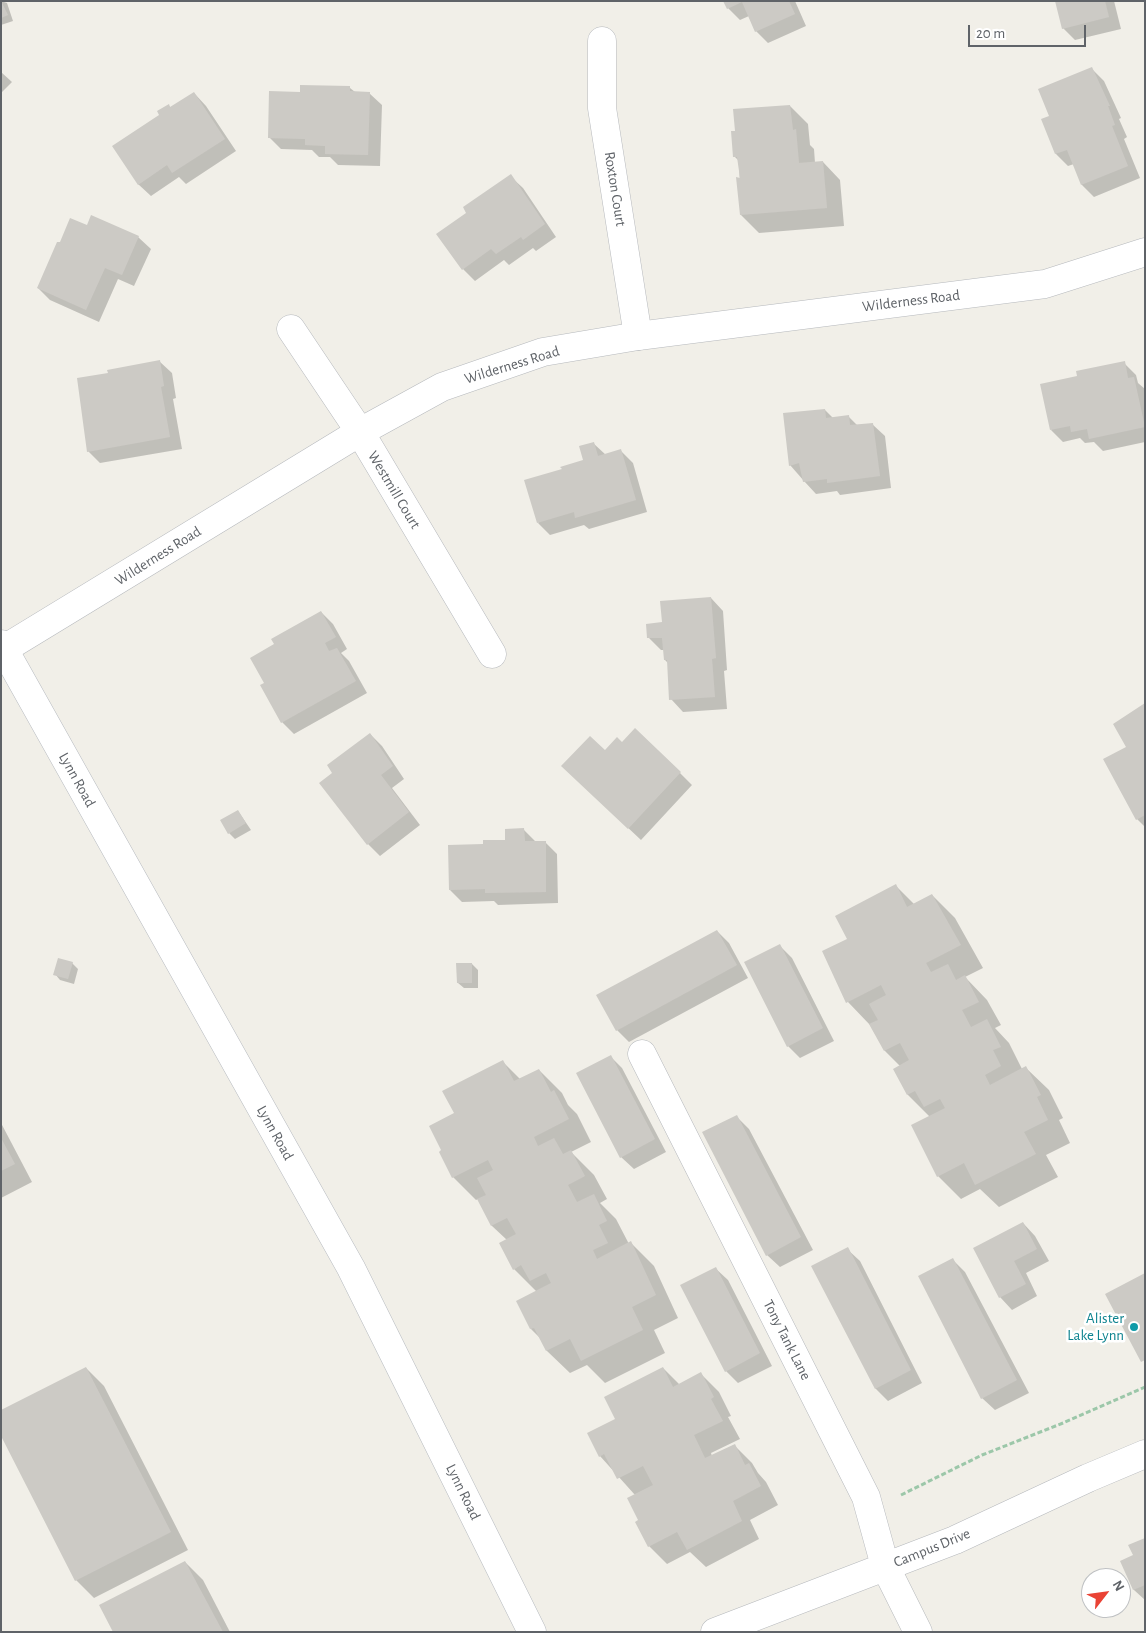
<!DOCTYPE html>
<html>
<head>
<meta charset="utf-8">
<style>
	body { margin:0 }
	#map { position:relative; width:1146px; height:1633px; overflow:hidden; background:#f1efe8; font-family:"Alegreya Sans",sans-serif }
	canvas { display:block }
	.frame { position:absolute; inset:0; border:2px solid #5f6368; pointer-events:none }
	.north { position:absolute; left:1081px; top:1568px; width:50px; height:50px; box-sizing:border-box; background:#fff; border:1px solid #bfc1c3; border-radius:50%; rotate:60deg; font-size:14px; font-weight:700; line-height:20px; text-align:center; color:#5f6368 }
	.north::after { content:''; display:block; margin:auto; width:18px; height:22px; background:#ea4335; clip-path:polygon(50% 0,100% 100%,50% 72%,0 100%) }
	.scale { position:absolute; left:968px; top:25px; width:118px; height:22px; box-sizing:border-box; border:2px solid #5f6368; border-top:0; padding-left:6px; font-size:15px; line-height:18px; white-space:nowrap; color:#5f6368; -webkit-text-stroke:4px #fff; paint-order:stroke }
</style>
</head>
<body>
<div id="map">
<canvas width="1146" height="1633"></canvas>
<div class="frame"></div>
<div class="north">N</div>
<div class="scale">20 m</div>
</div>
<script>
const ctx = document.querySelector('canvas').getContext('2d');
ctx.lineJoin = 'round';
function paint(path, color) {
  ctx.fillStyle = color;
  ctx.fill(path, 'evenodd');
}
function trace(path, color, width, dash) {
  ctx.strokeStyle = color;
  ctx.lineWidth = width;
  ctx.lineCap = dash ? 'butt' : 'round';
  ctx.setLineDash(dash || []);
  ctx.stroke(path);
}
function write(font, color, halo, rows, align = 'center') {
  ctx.font = font + ' "Alegreya Sans",sans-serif';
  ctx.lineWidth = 5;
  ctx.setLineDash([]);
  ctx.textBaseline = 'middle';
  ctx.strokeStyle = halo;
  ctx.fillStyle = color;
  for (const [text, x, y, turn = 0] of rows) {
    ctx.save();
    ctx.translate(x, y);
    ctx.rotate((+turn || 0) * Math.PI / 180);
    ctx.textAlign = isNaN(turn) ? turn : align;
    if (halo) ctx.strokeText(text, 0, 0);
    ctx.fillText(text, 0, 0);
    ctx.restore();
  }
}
paint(new Path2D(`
	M 1,1 L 7,3 L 13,21 L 1,25 Z
	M 725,1 L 795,1 L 806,26 L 768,43 L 756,31 L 749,16 L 740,20 L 728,8 Z
	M 1056,1 L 1114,1 L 1121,29 L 1075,40 L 1063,28 Z
	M 1092,69 L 1104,81 L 1121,118 L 1119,119 L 1127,137 L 1124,139 L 1140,178 L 1094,197 L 1082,185 L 1074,164 L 1068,166 L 1056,154 L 1043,120 L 1051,116 Z
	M 1,72 L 12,82 L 1,93 Z
	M 350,88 L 355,92 L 369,93 L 382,105 L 380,166 L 338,165 L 330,157 L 319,157 L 312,150 L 281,149 L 269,137 L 301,94 Z
	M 194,93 L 206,106 L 236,151 L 186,184 L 179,177 L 151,196 L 138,184 L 161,115 L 169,106 L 171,108 Z
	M 790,106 L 808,124 L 810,145 L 814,149 L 815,163 L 823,162 L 840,180 L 844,226 L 759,233 L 741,215 L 739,161 L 734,156 L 736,132 Z
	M 510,176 L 523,188 L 556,237 L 536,251 L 533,248 L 509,265 L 504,260 L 475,281 L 463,269 L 468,213 Z
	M 87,227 L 138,237 L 151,249 L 134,286 L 118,279 L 99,322 L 50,300 L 38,288 L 61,244 Z
	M 159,361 L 172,373 L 176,398 L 173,399 L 182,449 L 100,463 L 88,451 L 110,374 Z
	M 1124,363 L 1136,375 L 1138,383 L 1145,389 L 1145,442 L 1103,451 L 1094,442 L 1085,443 L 1080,438 L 1063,442 L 1051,430 L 1078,377 Z
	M 825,410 L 833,418 L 848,416 L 858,426 L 872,424 L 885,436 L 891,488 L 840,495 L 837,491 L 816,494 L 804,481 L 790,465 Z
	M 593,443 L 606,455 L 621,451 L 633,463 L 647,512 L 589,529 L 584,525 L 550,535 L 538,523 L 584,461 Z
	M 711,598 L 723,611 L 727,670 L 724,671 L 727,709 L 683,712 L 671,699 L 668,663 L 665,660 L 664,650 L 661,650 L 649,638 L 663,623 Z
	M 321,612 L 333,624 L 347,649 L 341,653 L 349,661 L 367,693 L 294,734 L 282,722 L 266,684 Z
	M 1145,705 L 1145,827 L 1137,819 L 1128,748 Z
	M 370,734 L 382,746 L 404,779 L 392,788 L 420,825 L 380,856 L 368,844 L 321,783 L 334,773 Z
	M 622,744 L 680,773 L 692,785 L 641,840 L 575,778 L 605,752 Z
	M 238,811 L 251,830 L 235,839 L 229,833 Z
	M 524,830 L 536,842 L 545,842 L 557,854 L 558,903 L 498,905 L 494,901 L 462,902 L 450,890 L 484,845 L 506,841 Z
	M 896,886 L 914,904 L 932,895 L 955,918 L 983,968 L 965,977 L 987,1000 L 1001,1025 L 995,1028 L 1009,1043 L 1022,1069 L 1026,1068 L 1049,1090 L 1063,1118 L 1059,1120 L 1070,1143 L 1046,1155 L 1058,1177 L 999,1207 L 980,1189 L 961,1199 L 938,1176 L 930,1117 L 908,1095 L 900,1066 L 885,1051 L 870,1025 L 848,1002 L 849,939 Z
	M 717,931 L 729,943 L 748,978 L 629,1042 L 617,1030 Z
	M 780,946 L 792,958 L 834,1041 L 800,1058 L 788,1046 Z
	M 72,963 L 78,969 L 74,984 L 60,980 L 55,974 Z
	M 472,964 L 478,970 L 478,988 L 464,988 L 458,983 Z
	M 610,1056 L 622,1068 L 666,1152 L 634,1169 L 621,1157 Z
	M 503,1062 L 520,1079 L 539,1070 L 562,1093 L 568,1105 L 577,1114 L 591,1142 L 571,1152 L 594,1175 L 607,1199 L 600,1203 L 616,1219 L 629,1244 L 631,1243 L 654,1266 L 678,1318 L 654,1330 L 665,1353 L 605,1383 L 587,1365 L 570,1373 L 547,1351 L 540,1338 L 531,1329 L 537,1292 L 514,1269 L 507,1240 L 492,1226 L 478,1199 L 476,1200 L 453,1177 L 456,1114 Z
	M 736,1116 L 749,1129 L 813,1250 L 780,1267 L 767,1255 Z
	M 1,1123 L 32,1182 L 1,1198 Z
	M 1023,1223 L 1035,1236 L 1049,1261 L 1026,1273 L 1037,1296 L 1012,1310 L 1000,1297 Z
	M 847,1249 L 860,1261 L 922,1383 L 888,1401 L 876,1389 L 813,1266 Z
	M 953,1260 L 965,1272 L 1029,1393 L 995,1410 L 982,1398 Z
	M 715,1268 L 728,1280 L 772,1366 L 738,1383 L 726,1371 Z
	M 86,1368 L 104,1386 L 188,1550 L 94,1598 L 76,1580 Z
	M 663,1368 L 680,1385 L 701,1374 L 719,1392 L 731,1416 L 728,1417 L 740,1439 L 711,1453 L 712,1456 L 734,1445 L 752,1463 L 758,1473 L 766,1482 L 778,1505 L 750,1520 L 759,1539 L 706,1567 L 690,1552 L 667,1564 L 649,1546 L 640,1521 L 635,1495 L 600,1456 L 589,1434 L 617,1419 Z
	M 1145,1539 L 1145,1600 L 1134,1590 L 1122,1561 L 1135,1555 Z
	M 185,1562 L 203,1580 L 230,1632 L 115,1632 Z`), '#0003');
paint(new Path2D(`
	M 1,1 L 8,15 L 1,18 Z
	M 723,1 L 789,1 L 795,14 L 755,32 L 742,2 L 727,9 Z
	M 1055,1 L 1105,1 L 1109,17 L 1062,29 Z
	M 1092,67 L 1110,106 L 1108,106 L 1115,125 L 1112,126 L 1128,166 L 1081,185 L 1067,150 L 1055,154 L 1041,119 L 1049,116 L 1038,89 Z
	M 300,85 L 350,86 L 350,91 L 370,92 L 368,155 L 325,154 L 325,146 L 305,145 L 305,139 L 268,138 L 269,91 L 300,92 Z
	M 194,92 L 225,139 L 172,173 L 167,165 L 138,185 L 112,146 L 159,115 L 157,111 L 169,104 L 170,107 Z
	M 790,105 L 793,130 L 796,129 L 799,163 L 823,161 L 827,208 L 740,215 L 736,177 L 740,178 L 737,157 L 733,157 L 731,131 L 735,131 L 733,109 Z
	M 511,174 L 545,224 L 523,240 L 521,237 L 496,254 L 491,249 L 462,270 L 436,234 L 466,213 L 463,207 Z
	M 91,215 L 139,236 L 122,275 L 105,268 L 86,310 L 37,288 L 57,242 L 60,242 L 70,218 L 87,225 Z
	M 160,360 L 164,386 L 161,387 L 170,437 L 87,452 L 77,378 L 108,373 L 107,370 Z
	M 1125,361 L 1128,378 L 1134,377 L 1145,427 L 1089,439 L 1087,429 L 1071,432 L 1070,426 L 1050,430 L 1040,384 L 1077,376 L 1076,371 Z
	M 825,409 L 826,418 L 849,415 L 850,425 L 873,423 L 880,476 L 827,483 L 827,479 L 803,482 L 799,463 L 789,466 L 783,413 Z
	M 594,442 L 598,456 L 621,449 L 636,500 L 575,518 L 574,512 L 537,523 L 524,480 L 562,469 L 560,467 L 583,460 L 579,446 Z
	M 711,597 L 716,658 L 712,659 L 715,697 L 669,700 L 667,660 L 664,660 L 662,638 L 647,638 L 646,624 L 662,622 L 660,601 Z
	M 321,611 L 336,637 L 325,643 L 329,651 L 337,648 L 356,681 L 281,723 L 260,685 L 264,683 L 250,658 L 274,644 L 271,639 Z
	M 1145,703 L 1145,815 L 1136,820 L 1103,759 L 1126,747 L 1113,724 Z
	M 635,728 L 681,772 L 628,829 L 561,766 L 590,736 L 605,750 L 617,737 L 622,742 Z
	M 370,733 L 393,766 L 381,775 L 409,812 L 367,845 L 319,783 L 332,773 L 327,765 Z
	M 238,810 L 246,823 L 228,834 L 220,820 Z
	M 524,828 L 525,841 L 546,841 L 546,892 L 485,893 L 485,889 L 449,890 L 448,845 L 483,844 L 483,840 L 505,840 L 505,829 Z
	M 896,884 L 907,907 L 932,894 L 961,945 L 926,963 L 931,972 L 948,964 L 956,980 L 965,975 L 979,1002 L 962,1010 L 971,1027 L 987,1019 L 1001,1047 L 993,1050 L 1001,1066 L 985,1075 L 990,1085 L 1026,1066 L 1041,1095 L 1037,1097 L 1048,1120 L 1024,1132 L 1036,1154 L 975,1185 L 964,1163 L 937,1177 L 911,1125 L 945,1108 L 940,1099 L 924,1107 L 915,1091 L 907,1095 L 893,1069 L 909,1060 L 900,1043 L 884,1051 L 869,1024 L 878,1020 L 869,1004 L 886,995 L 881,985 L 846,1003 L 822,951 L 847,939 L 835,916 Z
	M 717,930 L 737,965 L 616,1031 L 596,995 Z
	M 780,944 L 823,1028 L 787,1047 L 744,962 Z
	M 58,958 L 73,962 L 68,979 L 53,975 Z
	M 456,963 L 472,963 L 472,983 L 457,983 Z
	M 611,1055 L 655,1139 L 620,1158 L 576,1073 Z
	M 503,1060 L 514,1081 L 539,1069 L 551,1092 L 554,1090 L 569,1119 L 534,1137 L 538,1146 L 554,1138 L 563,1154 L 571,1150 L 585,1176 L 568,1185 L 577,1202 L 594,1194 L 607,1221 L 599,1225 L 608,1243 L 593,1250 L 597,1259 L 631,1241 L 656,1295 L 632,1307 L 643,1330 L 581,1361 L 570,1339 L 546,1351 L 534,1328 L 530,1329 L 516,1301 L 551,1283 L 546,1273 L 530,1281 L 521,1265 L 513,1270 L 499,1243 L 516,1234 L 507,1218 L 491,1226 L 477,1199 L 486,1195 L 477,1178 L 493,1170 L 488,1160 L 452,1178 L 439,1152 L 441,1150 L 429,1126 L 454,1113 L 442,1091 Z
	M 737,1115 L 801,1237 L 766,1256 L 702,1132 Z
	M 1,1138 L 15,1164 L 1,1171 Z
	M 1023,1222 L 1037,1249 L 1014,1261 L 1026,1284 L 999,1298 L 973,1248 Z
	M 848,1247 L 911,1370 L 875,1389 L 811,1266 Z
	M 953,1258 L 1017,1380 L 981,1399 L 918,1276 Z
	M 716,1267 L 760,1353 L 725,1372 L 680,1285 Z
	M 1145,1273 L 1145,1360 L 1141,1362 L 1105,1294 Z
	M 86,1367 L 171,1532 L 75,1581 L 1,1436 L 1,1410 Z
	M 663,1367 L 673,1387 L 701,1372 L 714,1397 L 711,1399 L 723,1421 L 694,1435 L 705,1458 L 735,1444 L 745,1465 L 749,1463 L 761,1486 L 733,1501 L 742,1521 L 687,1550 L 677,1532 L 648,1547 L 635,1522 L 638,1520 L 627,1498 L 653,1485 L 643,1466 L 617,1479 L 604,1454 L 599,1457 L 587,1433 L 615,1419 L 604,1397 Z
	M 1145,1538 L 1145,1585 L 1133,1590 L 1120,1561 L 1133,1555 L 1128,1545 Z
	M 185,1561 L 223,1632 L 113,1632 L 99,1605 Z`), '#cccac5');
const minor = new Path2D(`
	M 602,41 L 602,108 L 638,336
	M 291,329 L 360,432 L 492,654
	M 642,1054 L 866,1497 L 885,1566 L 918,1632
	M 715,1632 L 955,1540 L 1088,1478 L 1145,1454`);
const tertiary = new Path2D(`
	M 4,649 L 360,432 L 442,387 L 543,352 L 638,336 L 1045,284 L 1145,252`);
const secondary = new Path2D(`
	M 1,644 L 351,1268 L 532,1632`);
trace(minor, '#b5b8bc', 29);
trace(tertiary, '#b5b8bc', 29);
trace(secondary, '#b6babf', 29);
trace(new Path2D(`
	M 901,1495 L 982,1455 L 1063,1423 L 1145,1387`), '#9cc7a9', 3, [5, 2.5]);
trace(minor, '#fff', 28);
trace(tertiary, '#fff', 28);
trace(secondary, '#fff', 28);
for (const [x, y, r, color] of [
	[1134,1327,5,"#0f9aa8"]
]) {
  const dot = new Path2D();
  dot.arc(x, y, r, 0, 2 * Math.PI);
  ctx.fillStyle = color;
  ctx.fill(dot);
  trace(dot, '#fff', 2);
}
write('15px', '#5f6368', '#fff', [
	["Roxton Court",615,189,81],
	["Wilderness Road",911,301,-7],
	["Wilderness Road",512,365,-17],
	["Westmill Court",394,490,59],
	["Wilderness Road",158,556,-32],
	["Lynn Road",77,780,61],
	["Lynn Road",275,1133,61],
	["Tony Tank Lane",787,1340,63],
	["Lynn Road",463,1492,64],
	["Campus Drive",932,1548,-22]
]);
write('15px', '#0d838f', '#fff', [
	["Alister",1124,1318],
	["Lake Lynn",1124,1335]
], 'right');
</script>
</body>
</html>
